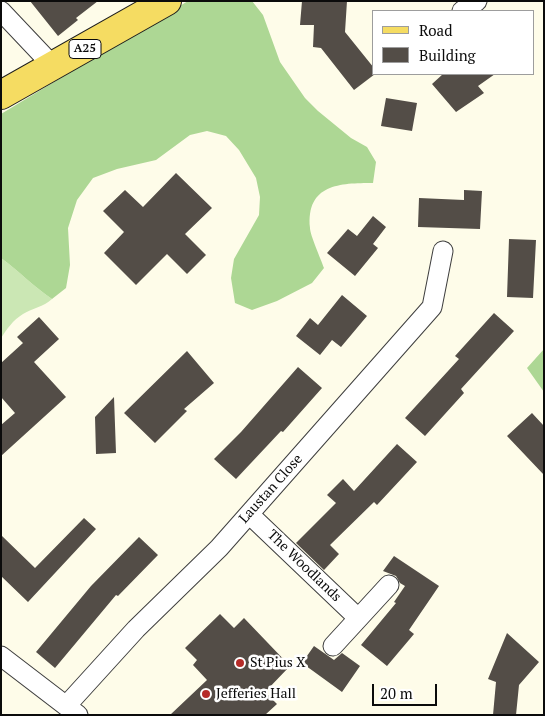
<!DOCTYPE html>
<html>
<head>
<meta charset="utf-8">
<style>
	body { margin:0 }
	#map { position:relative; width:545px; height:716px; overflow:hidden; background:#fefce9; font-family:"PT Serif",serif }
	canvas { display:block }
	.frame { position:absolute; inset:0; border:2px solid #0b0b0b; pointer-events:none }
	.legend { position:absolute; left:372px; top:10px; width:162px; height:65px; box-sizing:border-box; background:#fff; border:1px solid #9d9d9d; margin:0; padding:6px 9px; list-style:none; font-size:15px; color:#0b0b0b }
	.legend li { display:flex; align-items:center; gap:10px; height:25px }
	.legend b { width:25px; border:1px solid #9d9d9d }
	.scale { position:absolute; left:372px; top:684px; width:65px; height:22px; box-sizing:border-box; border:2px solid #0b0b0b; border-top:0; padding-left:6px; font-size:15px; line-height:18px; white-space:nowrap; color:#0b0b0b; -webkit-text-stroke:4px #fff; paint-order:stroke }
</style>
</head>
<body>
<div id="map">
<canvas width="545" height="716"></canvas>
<div class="frame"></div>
<ul class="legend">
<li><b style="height:6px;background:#f5dc62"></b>Road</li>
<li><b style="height:14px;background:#534d47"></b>Building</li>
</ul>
<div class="scale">20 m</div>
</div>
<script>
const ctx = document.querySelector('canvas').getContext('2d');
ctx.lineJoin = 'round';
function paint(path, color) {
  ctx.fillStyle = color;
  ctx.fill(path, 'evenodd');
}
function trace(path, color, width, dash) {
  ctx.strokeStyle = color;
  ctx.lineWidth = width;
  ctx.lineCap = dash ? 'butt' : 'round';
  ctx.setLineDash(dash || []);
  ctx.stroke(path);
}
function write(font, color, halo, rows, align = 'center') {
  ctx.font = font + ' "PT Serif",serif';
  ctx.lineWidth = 5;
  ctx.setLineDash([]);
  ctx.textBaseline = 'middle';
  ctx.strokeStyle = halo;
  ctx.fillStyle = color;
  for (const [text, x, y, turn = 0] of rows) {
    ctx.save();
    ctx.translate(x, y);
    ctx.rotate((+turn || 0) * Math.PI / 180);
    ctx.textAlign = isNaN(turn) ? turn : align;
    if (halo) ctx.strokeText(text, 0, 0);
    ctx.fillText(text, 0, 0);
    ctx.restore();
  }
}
paint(new Path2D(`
	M 1,258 C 19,271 34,287 52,299 C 43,307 33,308 23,314 C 13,320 7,329 1,338 Z`), '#cbe7b4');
paint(new Path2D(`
	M 188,1 L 252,1 L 263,15 L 280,62 L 305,98 L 318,111 L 351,138 L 367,147 L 376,162 L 373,183 C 340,183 306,184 310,228 C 310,235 321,259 324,268 L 312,283 L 277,301 L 252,310 L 235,303 L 231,278 L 234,259 L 259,215 L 260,197 L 256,178 L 239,150 L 226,136 L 207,131 L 190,135 L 156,160 L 117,169 L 93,178 L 77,200 L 68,228 L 70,265 L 66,288 L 52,299 C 34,287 19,271 1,258 L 1,114 Z
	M 544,349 L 544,392 L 527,368 Z`), '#add794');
paint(new Path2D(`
	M 30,1 L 98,1 L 76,18 L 78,20 L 58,36 Z
	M 302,1 L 347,1 L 345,32 L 374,68 L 375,74 L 354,90 L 321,48 L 313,47 L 314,25 L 300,25 Z
	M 443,74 L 495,74 L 478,86 L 484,93 L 456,112 L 432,84 Z
	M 386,98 L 417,103 L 412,131 L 381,126 Z
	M 176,173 L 212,208 L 185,234 L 206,255 L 187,274 L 167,254 L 136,285 L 104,253 L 124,232 L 103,211 L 125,190 L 143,207 Z
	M 464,190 L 482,191 L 480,229 L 418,227 L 419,198 L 464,200 Z
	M 373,216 L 386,227 L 373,244 L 378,248 L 355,276 L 327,253 L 348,229 L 357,236 Z
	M 509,239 L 536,240 L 533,298 L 507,297 Z
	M 342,295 L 367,316 L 341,347 L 332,340 L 320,355 L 296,336 L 310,318 L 318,325 Z
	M 494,313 L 514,331 L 461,389 L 464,393 L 425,436 L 405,418 L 459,359 L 455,356 Z
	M 39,317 L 59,339 L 34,362 L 66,397 L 1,456 L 1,425 L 15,413 L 1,397 L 1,363 L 23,343 L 17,337 Z
	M 187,351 L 214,383 L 184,409 L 187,411 L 155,443 L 124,413 Z
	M 298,367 L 322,388 L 283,432 L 281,431 L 236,479 L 214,459 L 241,432 Z
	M 114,397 L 116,453 L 96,454 L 95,417 Z
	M 532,413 L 544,426 L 544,475 L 507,436 Z
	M 397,444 L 417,462 L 377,505 L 374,502 L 330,545 L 339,554 L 324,570 L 296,543 L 336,503 L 327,495 L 343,479 L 354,491 Z
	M 84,518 L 96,529 L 28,602 L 1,576 L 1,535 L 35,568 Z
	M 139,537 L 158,555 L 118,596 L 116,595 L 55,668 L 36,652 L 91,586 Z
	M 394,556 L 439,586 L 409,630 L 414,634 L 387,666 L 361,645 L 396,603 L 394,602 L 405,586 L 400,583 L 396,576 L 383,571 Z
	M 220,614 L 234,628 L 244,618 L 290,666 L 265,692 L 277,704 L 265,715 L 170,715 L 207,680 L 193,665 L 197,660 L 185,648 Z
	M 507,633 L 539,662 L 519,685 L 516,715 L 493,715 L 496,682 L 488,679 Z
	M 314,646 L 334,660 L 342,653 L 360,666 L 342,692 L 302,663 Z`), '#534d47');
const minor = new Path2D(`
	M 1,11 L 53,66
	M 462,11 L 477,1
	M 249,514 L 358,618
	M 333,646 L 389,585
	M 1,656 L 78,715
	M 66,706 L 136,629 L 219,548 L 432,307 L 443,251`);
const primary = new Path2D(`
	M 1,95 L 167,1`);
trace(minor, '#3e3e3e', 21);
trace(primary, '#1c1c1c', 30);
trace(minor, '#fff', 19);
trace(primary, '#f5dc62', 28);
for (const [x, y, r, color] of [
	[240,663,5,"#b52b28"],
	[206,694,5,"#b52b28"]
]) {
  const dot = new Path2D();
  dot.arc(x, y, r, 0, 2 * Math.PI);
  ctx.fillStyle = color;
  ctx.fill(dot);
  trace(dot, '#fff', 2);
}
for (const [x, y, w] of [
	[85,49,32]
]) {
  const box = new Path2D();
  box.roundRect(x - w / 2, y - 9.5, w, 19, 4);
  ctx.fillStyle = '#fff';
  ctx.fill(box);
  trace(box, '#0b0b0b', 1);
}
write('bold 12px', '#0b0b0b', null, [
	["A25",85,49]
]);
write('14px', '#0b0b0b', '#fff', [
	["Laustan Close",271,489,-48],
	["The Woodlands",304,566,44]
]);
write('14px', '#0b0b0b', '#fff', [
	["St Pius X",250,663],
	["Jefferies Hall",216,694]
], 'left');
</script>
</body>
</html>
